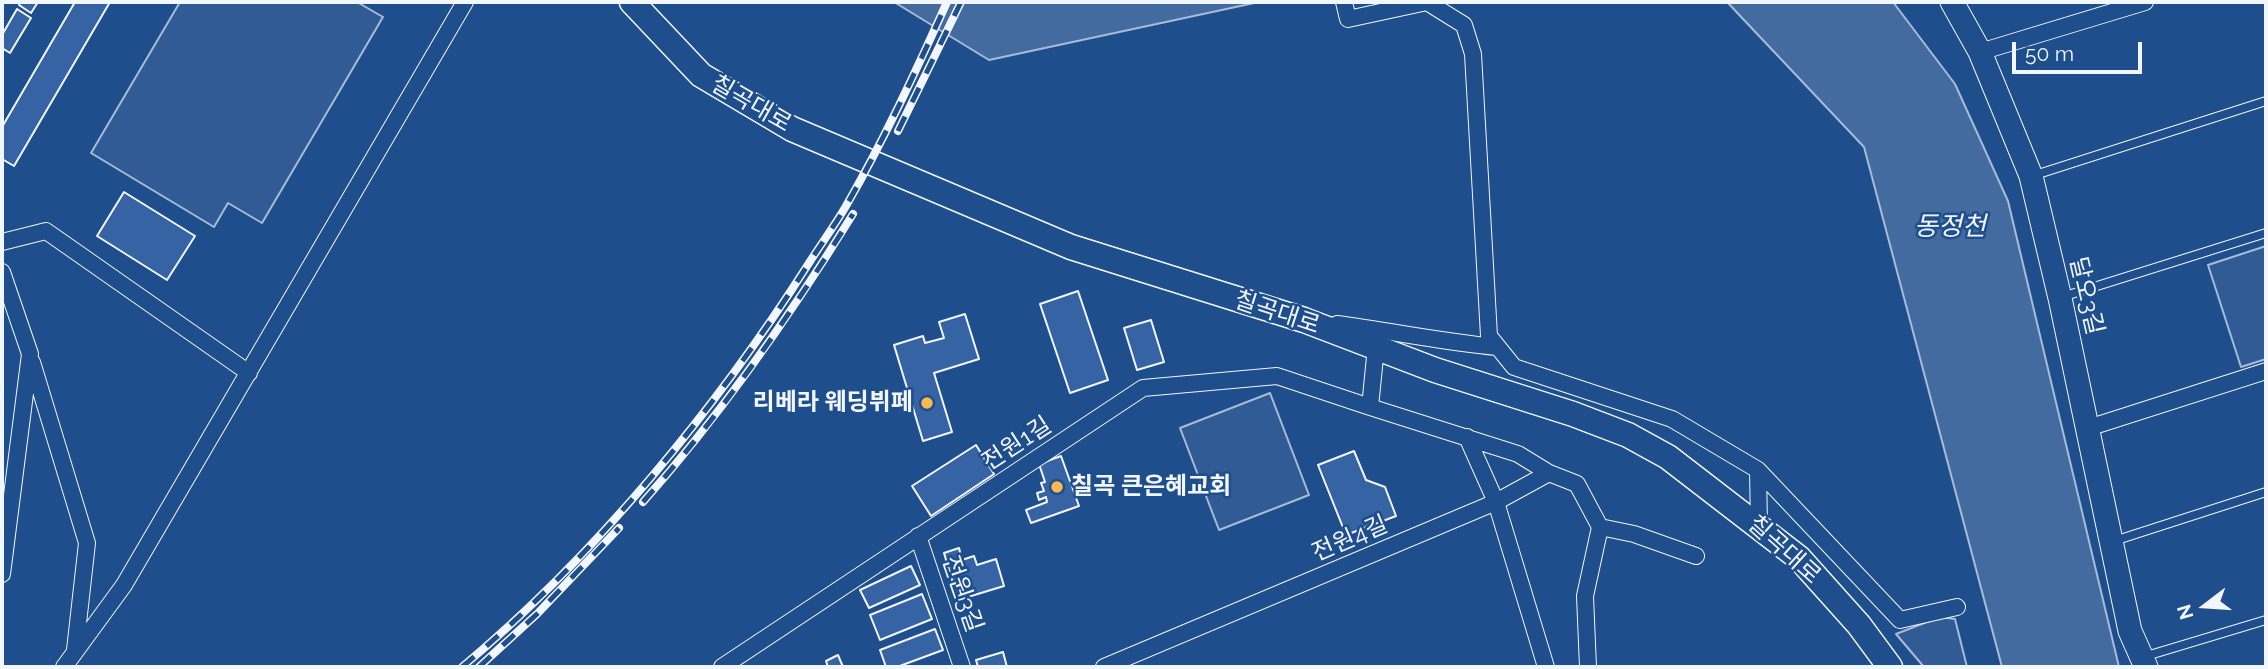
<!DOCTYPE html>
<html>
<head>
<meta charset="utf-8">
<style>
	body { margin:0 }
	#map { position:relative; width:2268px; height:669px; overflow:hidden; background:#1f4e8c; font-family:Raleway,sans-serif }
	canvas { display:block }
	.frame { position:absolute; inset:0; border:4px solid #f2f6ff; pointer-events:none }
	.north { position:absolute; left:2170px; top:571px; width:70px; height:70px; -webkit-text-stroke:5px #1f4e8c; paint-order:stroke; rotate:253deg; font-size:19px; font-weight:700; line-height:28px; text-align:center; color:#f2f6ff }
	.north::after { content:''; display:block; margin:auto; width:24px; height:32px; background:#f2f6ff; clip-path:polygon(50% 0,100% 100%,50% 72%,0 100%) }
	.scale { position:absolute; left:2012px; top:42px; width:130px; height:32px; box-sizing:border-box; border:4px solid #f2f6ff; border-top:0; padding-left:9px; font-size:21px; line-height:24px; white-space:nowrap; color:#f2f6ff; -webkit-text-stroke:5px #1f4e8c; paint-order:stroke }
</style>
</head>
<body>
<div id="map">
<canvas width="2268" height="669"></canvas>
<div class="frame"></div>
<div class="north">N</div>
<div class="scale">50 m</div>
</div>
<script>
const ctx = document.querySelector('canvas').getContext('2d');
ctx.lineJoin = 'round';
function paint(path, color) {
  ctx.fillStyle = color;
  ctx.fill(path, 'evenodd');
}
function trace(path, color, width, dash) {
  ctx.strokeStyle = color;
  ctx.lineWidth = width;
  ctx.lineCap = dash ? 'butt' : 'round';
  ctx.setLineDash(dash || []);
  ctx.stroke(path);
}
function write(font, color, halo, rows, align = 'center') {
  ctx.font = font + ' Raleway,"Noto Sans KR",sans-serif';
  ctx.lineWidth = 5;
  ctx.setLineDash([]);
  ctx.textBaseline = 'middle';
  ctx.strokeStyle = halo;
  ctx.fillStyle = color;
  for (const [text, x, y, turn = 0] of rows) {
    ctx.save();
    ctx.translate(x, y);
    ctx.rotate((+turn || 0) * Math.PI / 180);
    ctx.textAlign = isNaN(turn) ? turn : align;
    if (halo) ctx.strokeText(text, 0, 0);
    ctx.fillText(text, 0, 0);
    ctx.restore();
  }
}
const built = new Path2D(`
	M 180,2 L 357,2 L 383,17 L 262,223 L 228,203 L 214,227 L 91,153 Z
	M 2266,246 L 2266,359 L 2241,367 L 2208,265 Z
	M 1270,393 L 1309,495 L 1219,530 L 1180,428 Z
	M 1940,617 L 1955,619 L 1967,667 L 1924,667 L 1896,634 Z`);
paint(built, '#305b95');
trace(built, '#a8bbd7', 2);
const water = new Path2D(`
	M 894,2 L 1259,2 L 989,60 Z
	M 1727,2 L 1893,2 L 1955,84 L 2008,201 L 2119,667 L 2002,667 L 1864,147 Z`);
paint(water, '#446ba0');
trace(water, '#a8bbd7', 2);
const building = new Path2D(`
	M 21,2 L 38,2 L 31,13 L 19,5 Z
	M 75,2 L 110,2 L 14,166 L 2,159 L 2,127 Z
	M 17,9 L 31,18 L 10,53 L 2,48 L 2,35 Z
	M 124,192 L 195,236 L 167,280 L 97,236 Z
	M 1078,291 L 1108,380 L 1070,393 L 1040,304 Z
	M 965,314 L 979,359 L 934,373 L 952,432 L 923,441 L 894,345 L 923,336 L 925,343 L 944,338 L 939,322 Z
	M 1151,320 L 1164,362 L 1137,370 L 1124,328 Z
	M 976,445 L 994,474 L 931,516 L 912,486 Z
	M 1354,451 L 1366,480 L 1385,487 L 1396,516 L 1346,535 L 1318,465 Z
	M 1061,456 L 1079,506 L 1031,523 L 1026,510 L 1047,502 L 1046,497 L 1039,500 L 1037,493 L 1044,491 L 1041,483 L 1045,482 L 1039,464 Z
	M 959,548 L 962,560 L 974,556 L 977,565 L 996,559 L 1004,586 L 958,600 L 944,553 Z
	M 911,566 L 920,585 L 869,608 L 860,590 Z
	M 922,594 L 932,619 L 880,640 L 870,615 Z
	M 935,629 L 943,650 L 897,667 L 886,667 L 880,650 Z
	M 1003,652 L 1007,667 L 978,667 L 976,660 Z
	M 838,655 L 843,667 L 828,667 L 826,661 Z`);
paint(building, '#3563a3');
trace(building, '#f2f6ff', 2);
const lane = new Path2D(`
	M 2032,176 L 2266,101
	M 2062,297 L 2266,233
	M 2114,541 L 2266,492
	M 2143,657 L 2266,620`);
const street = new Path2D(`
	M 1344,2 L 1348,19 L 1427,2
	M 1427,2 L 1464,25 L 1473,54 L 1489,336 L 1514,367 L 1672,419 L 1758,470 L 1900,620 L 1957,607
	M 1980,52 L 2145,2
	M 2,242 L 46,231 L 249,373
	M 2,272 L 30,354 L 2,574
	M 1337,324 C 1391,331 1443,342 1497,347
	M 1376,347 L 1370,407 L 1518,454 L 1549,473 L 1577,484 L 1600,527
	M 32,362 L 87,543 L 75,650
	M 2088,428 L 2266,371
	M 1467,437 L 1496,502 L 1546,667
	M 1758,470 L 1759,525
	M 918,536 L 962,667
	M 64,667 L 124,585 L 465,2
	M 722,667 L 1143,388 L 1277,376 L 1370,407
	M 1104,667 L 1496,502 L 1549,473
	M 1588,667 L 1585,596 L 1600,527 L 1634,534 L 1696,556`);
const secondary = new Path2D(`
	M 1952,2 L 1980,52 L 2031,176 L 2060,298 L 2130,631 L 2146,667`);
const primary = new Path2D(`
	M 632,2 L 701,75 L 792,129 L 1071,247 L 1304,320 L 1435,370 L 1573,414 L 1628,435 L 1668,457 L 1799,558 L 1859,625 L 1890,667`);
trace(lane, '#f2f6ff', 10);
trace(street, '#f2f6ff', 18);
trace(secondary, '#f2f6ff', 25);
trace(primary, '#f2f6ff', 27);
trace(lane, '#1f4e8c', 8);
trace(street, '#1f4e8c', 16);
trace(secondary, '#1f4e8c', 23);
trace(primary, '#1f4e8c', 24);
const rail = new Path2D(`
	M 898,131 L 961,2
	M 643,502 C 723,412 790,316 853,214
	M 462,667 C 595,556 716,409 809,263 C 821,244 835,225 846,206 C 884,140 916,71 947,2
	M 479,667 L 537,614 L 619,528`);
trace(rail, '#f2f6ff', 8);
trace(rail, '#1f4e8c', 5, [16]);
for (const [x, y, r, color] of [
	[927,403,7,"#ffb74d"],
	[1057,487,7,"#ffb74d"]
]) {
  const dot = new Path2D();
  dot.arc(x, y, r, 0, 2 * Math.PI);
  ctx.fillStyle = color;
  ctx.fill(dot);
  trace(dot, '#1f4e8c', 2.5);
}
write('24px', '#f2f6ff', '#1f4e8c', [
	["칠곡대로",751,104,30],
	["달오3길",2086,296,77],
	["칠곡대로",1277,313,18],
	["전원1길",1017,444,-33],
	["전원4길",1350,539,-23],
	["칠곡대로",1784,550,42],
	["전원3길",962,594,71]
]);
write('bold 24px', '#f2f6ff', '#1f4e8c', [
	["리베라 웨딩뷔페",913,403],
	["칠곡 큰은혜교회",1071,487,"left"]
], 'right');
write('italic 26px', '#f2f6ff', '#1f4e8c', [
	["동정천",1950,227]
]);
</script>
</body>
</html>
